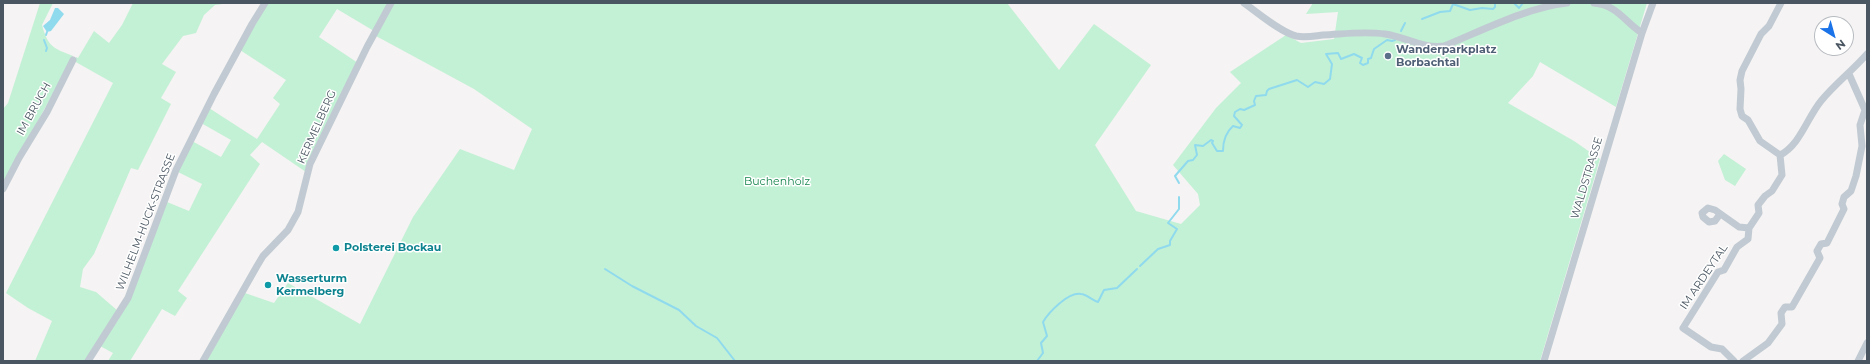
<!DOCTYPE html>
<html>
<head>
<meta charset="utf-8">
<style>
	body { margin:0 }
	#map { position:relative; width:1870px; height:364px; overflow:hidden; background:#f5f3f3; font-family:Montserrat,sans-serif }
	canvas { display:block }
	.frame { position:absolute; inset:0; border:4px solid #4a5661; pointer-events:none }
	.north { position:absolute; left:1814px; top:16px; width:40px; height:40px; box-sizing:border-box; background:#fff; border:1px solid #b7bbc0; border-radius:50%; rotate:143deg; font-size:11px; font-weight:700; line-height:16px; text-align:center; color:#4a5661 }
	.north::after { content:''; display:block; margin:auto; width:14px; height:18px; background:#1a73e8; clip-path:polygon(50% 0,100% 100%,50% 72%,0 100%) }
</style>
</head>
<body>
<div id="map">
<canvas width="1870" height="364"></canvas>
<div class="frame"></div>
<div class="north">N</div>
</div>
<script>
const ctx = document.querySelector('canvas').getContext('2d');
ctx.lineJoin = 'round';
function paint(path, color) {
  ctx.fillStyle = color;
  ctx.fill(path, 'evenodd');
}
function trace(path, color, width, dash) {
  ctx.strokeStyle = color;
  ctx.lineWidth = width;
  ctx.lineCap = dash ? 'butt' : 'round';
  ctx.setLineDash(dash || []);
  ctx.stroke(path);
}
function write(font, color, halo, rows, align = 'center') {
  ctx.font = font + ' Montserrat,sans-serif';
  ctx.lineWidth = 3;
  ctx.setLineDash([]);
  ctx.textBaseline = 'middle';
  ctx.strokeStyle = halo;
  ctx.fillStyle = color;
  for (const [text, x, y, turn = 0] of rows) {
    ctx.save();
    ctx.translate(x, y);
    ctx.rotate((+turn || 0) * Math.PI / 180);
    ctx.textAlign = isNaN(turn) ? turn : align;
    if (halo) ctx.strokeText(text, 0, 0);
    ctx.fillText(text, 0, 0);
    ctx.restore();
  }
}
paint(new Path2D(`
	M 40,3 L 53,3 L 42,25 C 48,47 53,48 73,56 L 3,186 L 3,109 L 8,103 Z
	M 133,3 L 230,3 L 215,5 L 204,15 L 196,33 L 183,36 L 162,64 L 176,72 L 161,98 L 171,104 L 138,170 L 131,168 L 94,254 L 83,269 L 80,287 L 96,292 L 118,311 L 86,361 L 35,361 L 52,321 L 28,308 L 6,293 L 113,83 L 74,61 L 76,57 L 78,58 L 94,31 L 109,43 L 122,25 Z
	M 268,3 L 389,3 L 374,31 L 337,9 L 319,37 L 358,63 L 306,172 L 262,142 L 250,155 L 260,164 L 178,291 L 187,298 L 175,316 L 162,309 L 130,361 L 108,361 L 113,353 L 100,346 L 118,320 L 167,202 L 189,211 L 202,184 L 178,172 L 192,141 L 221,157 L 231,140 L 201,123 L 209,108 L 257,139 L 280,104 L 273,98 L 286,80 L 240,50 Z
	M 393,3 L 1007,3 L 1059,70 L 1094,24 L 1151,65 L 1095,145 L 1136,211 L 1181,224 L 1200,205 L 1198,194 L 1173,165 L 1216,108 L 1241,83 L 1230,72 L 1286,35 L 1301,43 L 1334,39 L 1338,12 L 1306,14 L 1313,3 L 1647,3 L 1616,107 L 1540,62 L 1533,76 L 1508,103 L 1574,141 L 1600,159 L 1540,361 L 205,361 L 242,292 L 274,303 L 288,283 L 360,324 L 413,217 L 460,149 L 514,170 L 532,129 L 474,89 L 376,36 Z
	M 1724,154 L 1746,169 L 1735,186 L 1725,180 L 1718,161 Z`), '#c3f1d5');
paint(new Path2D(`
	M 55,8 L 58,8 L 64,14 L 51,31 L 47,32 L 43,26 L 50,20 Z`), '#90daee');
trace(new Path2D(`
	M 1514,3 L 1519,8 L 1523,3
	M 1526,3 L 1527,3
	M 1422,19 L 1440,12 L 1450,11 L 1453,4 L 1470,10 L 1482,8 L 1493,9 L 1495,7 L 1495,3
	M 1401,31 L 1405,23
	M 46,35 L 47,32
	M 44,40 L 47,48 L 46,51
	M 1179,183 L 1175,176 L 1188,161 L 1193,160 L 1197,155 L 1195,145 L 1203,146 L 1211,140 L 1213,141 L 1212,143 L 1217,151 L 1223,151 C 1223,143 1225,133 1233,126 L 1240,128 L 1242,125 L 1234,116 L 1235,112 L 1240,109 L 1244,110 L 1255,105 L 1254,101 L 1256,96 L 1266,95 L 1267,91 L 1269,89 L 1297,80 L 1308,87 L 1315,82 L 1324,84 L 1330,79 L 1332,64 L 1326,54 L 1338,53 L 1341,59 L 1354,54 L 1362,58 L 1360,63 L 1363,65 L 1368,63 L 1368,59 L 1371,58 L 1374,49 L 1387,40 L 1392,41 L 1395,40
	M 1140,266 L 1158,249 L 1170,245 L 1170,241 L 1177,229 L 1168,223 L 1179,209 L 1179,197
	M 605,269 L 632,286 L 679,310 L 696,326 L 717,338 L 735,361
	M 1024,361 L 1027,361
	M 1037,361 L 1043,353 L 1041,343 L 1047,336 L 1043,322 C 1049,312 1068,292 1081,294 C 1086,294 1092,300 1098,302 L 1104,290 L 1117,288 L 1137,269`), '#90daee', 2);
trace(new Path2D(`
	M 1244,3 C 1257,12 1280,32 1296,36 C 1305,38 1314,36 1323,35 C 1344,34 1364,31 1385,34 C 1406,37 1423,49 1444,46 C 1481,31 1528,7 1567,3
	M 1594,3 C 1617,5 1625,22 1642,33
	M 1780,155 L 1760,141 L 1748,120 L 1742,116 L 1740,109 L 1741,89 L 1740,80 L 1742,71 L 1761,34 L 1769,26 L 1781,3
	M 3,189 L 19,158 L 47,112 L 73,60
	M 1720,214 L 1715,221 L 1709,222 L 1703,217 L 1702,213 L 1708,208 L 1715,210 L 1739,227 L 1749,228
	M 88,361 L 128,298 L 176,170 L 214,94 L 252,24 L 265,3
	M 203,361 L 257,266 L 263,256 L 288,230 L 298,212 L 310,164 L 367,47 L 391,3
	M 1544,361 L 1642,33 L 1653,3
	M 1734,361 L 1722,349 L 1711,347 L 1683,328 L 1718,272 L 1724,270 L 1737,247 L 1748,239 L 1749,228 L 1759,213 L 1758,205 L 1765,196 L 1772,191 L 1782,175 L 1780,155 C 1800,145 1807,118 1821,101 C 1835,84 1852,71 1867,54
	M 1743,361 L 1768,343 L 1782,324 L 1781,313 L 1785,307 L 1792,307 L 1820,258 L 1817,251 L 1821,244 L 1827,243 L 1844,209 L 1842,204 L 1844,197 L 1851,191 L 1856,176 L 1862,146 L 1860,125 L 1865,110 L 1849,74
	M 1858,361 L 1867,343`), '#c1cad2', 7);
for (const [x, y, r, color] of [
	[1388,56,4,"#5c6f8a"],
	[336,248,4,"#0f9aa8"],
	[268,285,4,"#0f9aa8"]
]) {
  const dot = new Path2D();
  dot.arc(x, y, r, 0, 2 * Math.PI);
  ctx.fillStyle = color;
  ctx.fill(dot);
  trace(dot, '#fff', 1.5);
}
write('bold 11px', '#4e5e75', '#fff', [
	["Wanderparkplatz",1396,50],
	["Borbachtal",1396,63]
], 'left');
write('11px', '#4a5661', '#fff', [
	["IM BRUCH",34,109,-61],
	["KERMELBERG",317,127,-66],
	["WALDSTRASSE",1587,178,-73],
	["WILHELM-HUCK-STRASSE",146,222,-69],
	["IM ARDEYTAL",1704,277,-56]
]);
write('11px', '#17864f', '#fff', [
	["Buchenholz",777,182]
]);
write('bold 11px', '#0d838f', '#fff', [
	["Polsterei Bockau",344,248],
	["Wasserturm",276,279],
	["Kermelberg",276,292]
], 'left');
</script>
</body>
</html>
